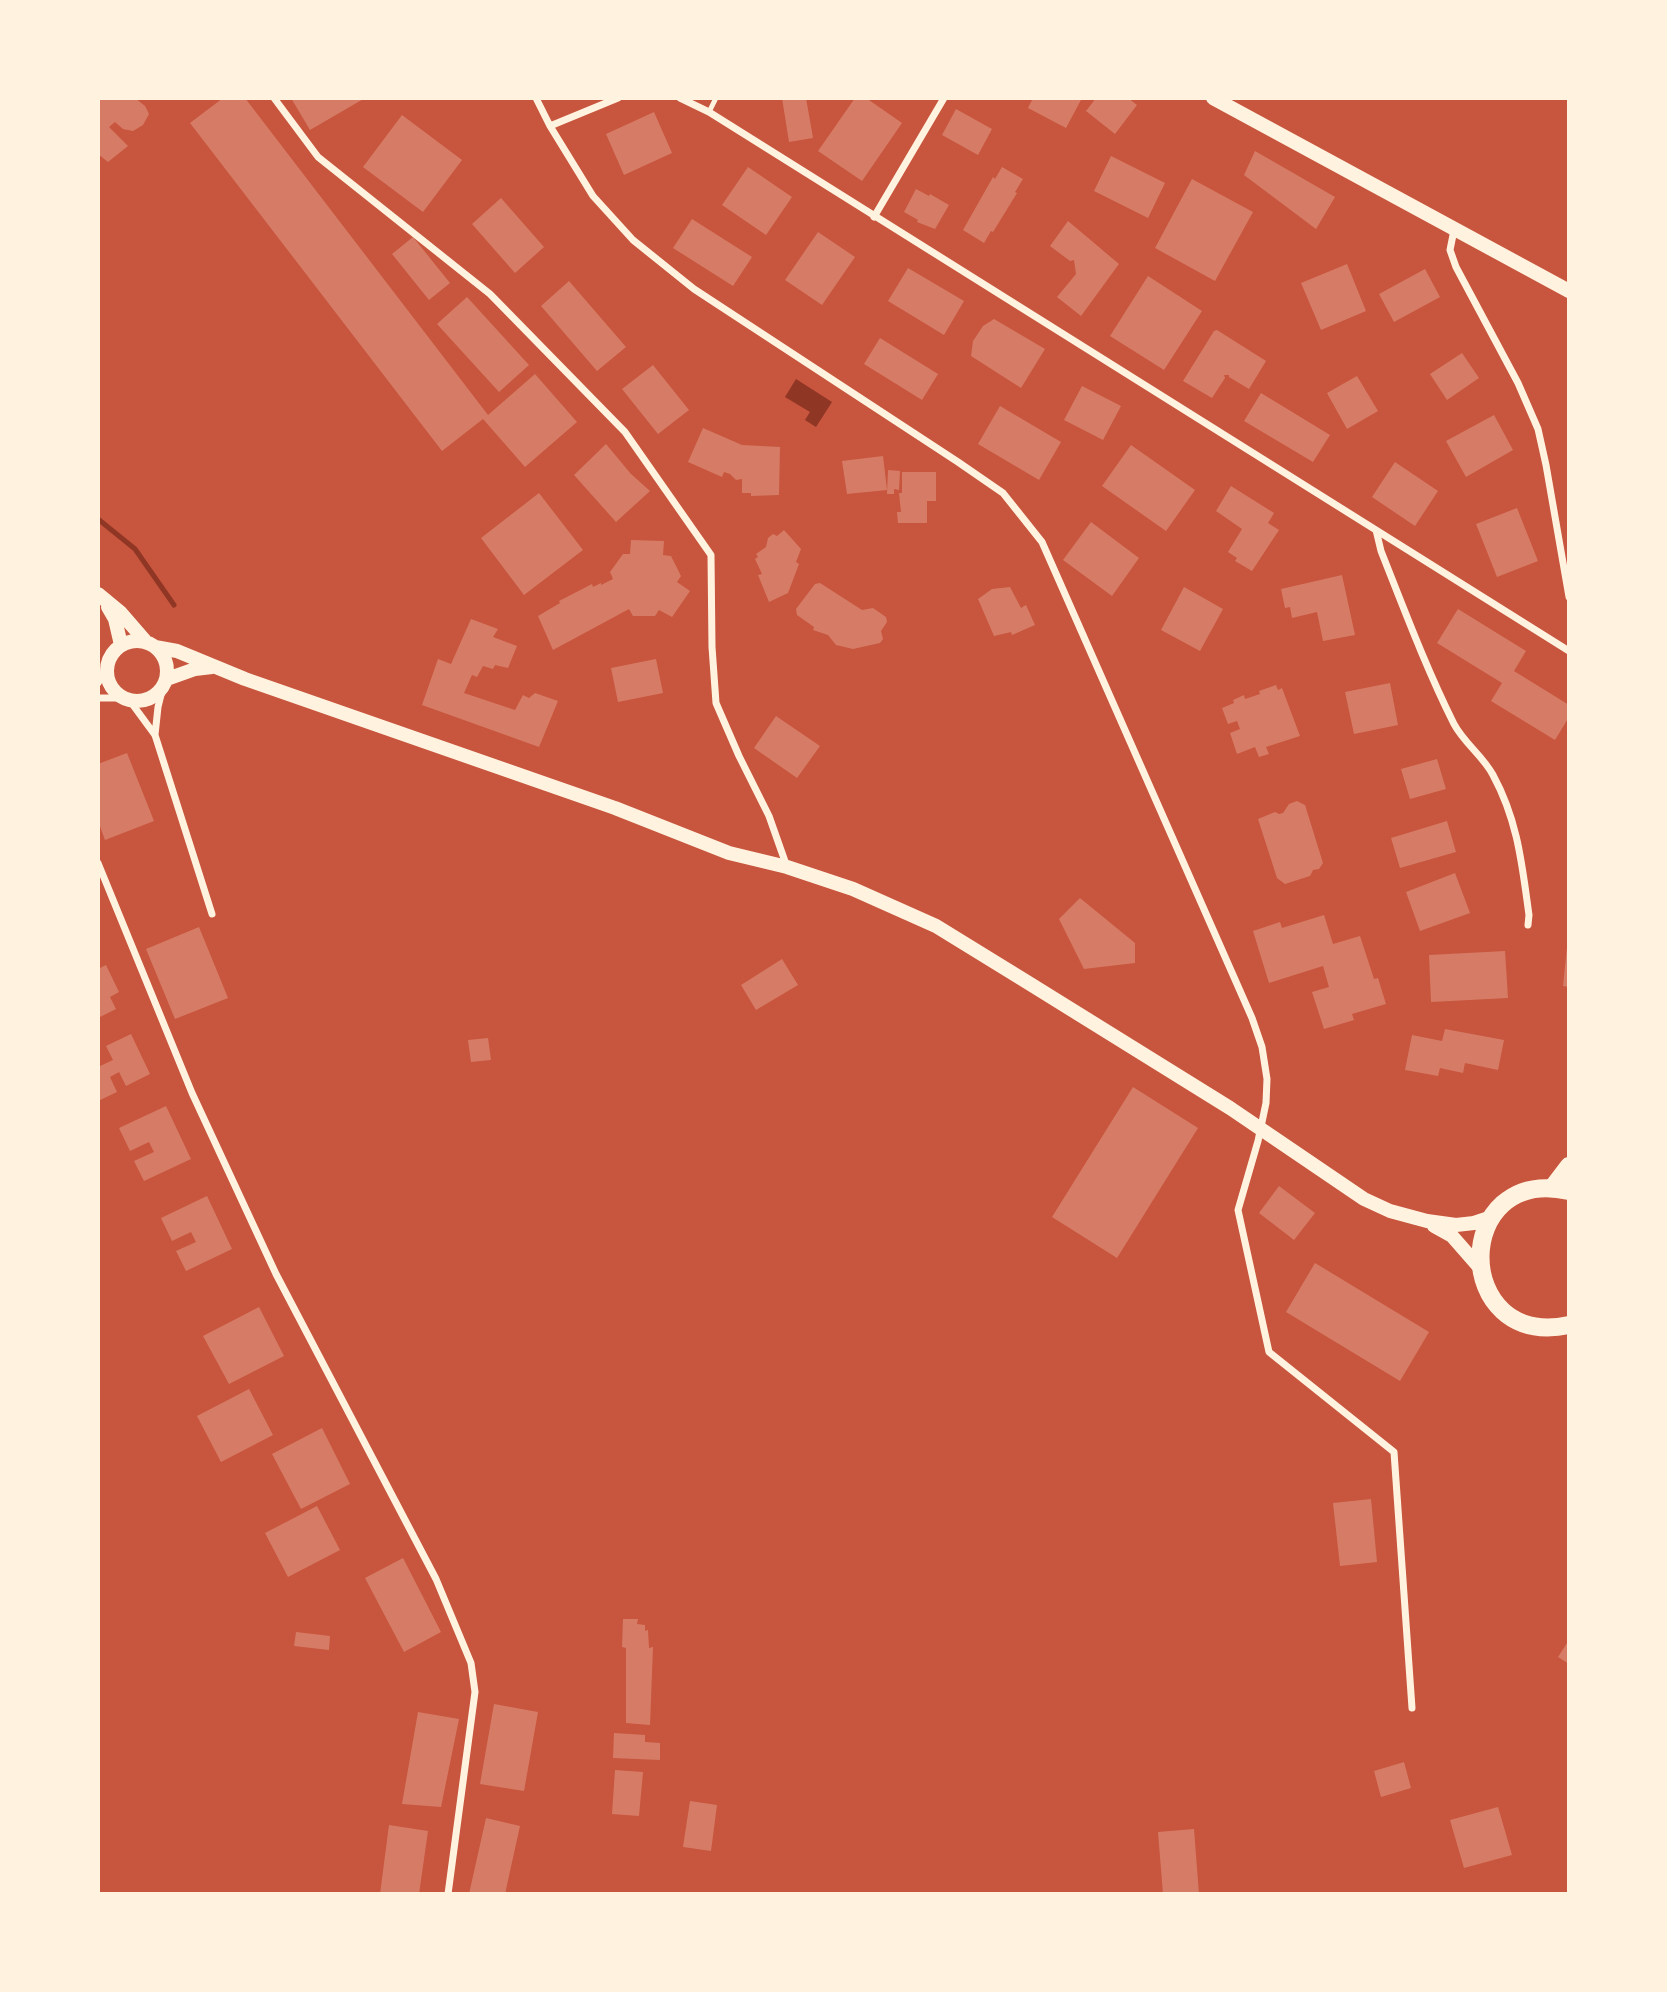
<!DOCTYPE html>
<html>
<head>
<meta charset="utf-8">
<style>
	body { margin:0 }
	#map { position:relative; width:1667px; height:1992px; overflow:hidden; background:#c8553d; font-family:"Varela Round",sans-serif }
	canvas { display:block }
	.frame { position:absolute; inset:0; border:100px solid #fff3e0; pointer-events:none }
</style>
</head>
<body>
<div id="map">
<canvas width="1667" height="1992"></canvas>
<div class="frame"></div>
</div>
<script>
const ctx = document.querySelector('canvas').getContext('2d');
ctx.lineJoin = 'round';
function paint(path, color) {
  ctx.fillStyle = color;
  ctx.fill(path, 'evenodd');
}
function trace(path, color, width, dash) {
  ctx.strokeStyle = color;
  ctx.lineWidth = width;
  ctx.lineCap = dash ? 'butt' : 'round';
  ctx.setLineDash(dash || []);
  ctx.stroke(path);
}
paint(new Path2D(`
	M 796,379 L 832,402 L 816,427 L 805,420 L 810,412 L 785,397 Z`), '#8f3625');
trace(new Path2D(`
	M 98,519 L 135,549 L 174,605`), '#8f3625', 5);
paint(new Path2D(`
	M 98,98 L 135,98 L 145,106 L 149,114 L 143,125 L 133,131 L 123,129 L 115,122 L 109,127 L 128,146 L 108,162 L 98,154 Z
	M 223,98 L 245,98 L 488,415 L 535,374 L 577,422 L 525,467 L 483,419 L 442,451 L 190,123 Z
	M 291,98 L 365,98 L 310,130 Z
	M 782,98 L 806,98 L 813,138 L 789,142 Z
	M 855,98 L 866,98 L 902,123 L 862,181 L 818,151 Z
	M 1033,98 L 1082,98 L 1066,128 L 1028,108 Z
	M 1096,98 L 1128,98 L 1137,105 L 1115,134 L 1086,111 Z
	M 956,109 L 992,129 L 978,155 L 942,135 Z
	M 654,112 L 672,153 L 624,175 L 606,134 Z
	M 402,115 L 462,160 L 423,212 L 363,167 Z
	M 1255,151 L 1335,197 L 1316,229 L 1244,175 Z
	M 1111,156 L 1165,183 L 1148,218 L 1094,191 Z
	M 748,167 L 792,197 L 766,235 L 722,205 Z
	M 1002,167 L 1023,179 L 1015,192 L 1017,193 L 993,232 L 991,231 L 984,243 L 963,230 L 993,177 L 995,179 Z
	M 1192,179 L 1253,212 L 1215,281 L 1155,248 Z
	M 916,189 L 929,196 L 930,194 L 949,205 L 935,229 L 917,222 L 918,220 L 904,212 Z
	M 501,198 L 544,247 L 515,273 L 472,224 Z
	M 692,219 L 752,257 L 733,286 L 673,248 Z
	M 1068,221 L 1119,264 L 1081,316 L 1057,297 L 1076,274 L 1074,260 L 1070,261 L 1050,246 Z
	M 818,232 L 855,257 L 822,305 L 785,280 Z
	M 413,237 L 450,283 L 429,300 L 392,254 Z
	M 1347,264 L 1366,311 L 1321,330 L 1301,283 Z
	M 908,268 L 964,301 L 944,335 L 888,301 Z
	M 1425,269 L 1440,297 L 1394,322 L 1379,294 Z
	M 1148,276 L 1202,311 L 1164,370 L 1110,336 Z
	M 569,281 L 626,347 L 597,371 L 541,306 Z
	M 467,297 L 529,365 L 499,392 L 437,324 Z
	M 994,319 L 1045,349 L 1021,388 L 971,356 L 973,341 L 983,326 Z
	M 1217,330 L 1266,361 L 1249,389 L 1229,377 L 1229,375 L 1224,375 L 1225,378 L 1212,398 L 1183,381 L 1214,331 Z
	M 880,338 L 938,374 L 922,400 L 864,364 Z
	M 1462,353 L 1479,378 L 1447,400 L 1430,374 Z
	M 653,365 L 689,410 L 658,434 L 622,389 Z
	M 1357,376 L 1378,411 L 1347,429 L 1327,393 Z
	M 1082,386 L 1121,406 L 1103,440 L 1064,420 Z
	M 1261,393 L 1330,435 L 1313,462 L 1244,421 Z
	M 1000,406 L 1061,442 L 1039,480 L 978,444 Z
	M 1494,415 L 1513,450 L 1466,477 L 1446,441 Z
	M 703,428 L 742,445 L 780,447 L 779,495 L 751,496 L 751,493 L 742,493 L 742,479 L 736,480 L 730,474 L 724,472 L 722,477 L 688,462 Z
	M 606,444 L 631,474 L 650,491 L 616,522 L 574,475 Z
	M 1131,445 L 1195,490 L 1166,531 L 1102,486 Z
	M 883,456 L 887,490 L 847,494 L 842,461 Z
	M 1395,462 L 1438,491 L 1415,526 L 1372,497 Z
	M 888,470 L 900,471 L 899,490 L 894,489 L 894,494 L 887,494 Z
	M 902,472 L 936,472 L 936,501 L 927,501 L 927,523 L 898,523 L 897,512 L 901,512 L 899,493 L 902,493 Z
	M 1231,486 L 1274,513 L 1268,523 L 1279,530 L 1252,571 L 1235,561 L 1237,558 L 1228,552 L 1242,529 L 1216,511 Z
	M 539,493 L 583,550 L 524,595 L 481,538 Z
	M 1517,508 L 1538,561 L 1497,577 L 1476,524 Z
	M 1091,522 L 1139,558 L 1112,596 L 1063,560 Z
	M 784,530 L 801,549 L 796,562 L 799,564 L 788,593 L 769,602 L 758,575 L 762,574 L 755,559 L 758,557 L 756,554 L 766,547 L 768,538 L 773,534 L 777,536 Z
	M 631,540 L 664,541 L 663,555 L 671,556 L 681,576 L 677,582 L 690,591 L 672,617 L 659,610 L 655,616 L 633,616 L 629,609 L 553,650 L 538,616 L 560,603 L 559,601 L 592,584 L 593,587 L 601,583 L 601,585 L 613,579 L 610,572 L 623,554 L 630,554 Z
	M 1342,575 L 1355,635 L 1323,641 L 1317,612 L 1292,618 L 1290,607 L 1285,608 L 1281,589 Z
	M 820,583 L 862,610 L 873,608 L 886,617 L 887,622 L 881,631 L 883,639 L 880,643 L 853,649 L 836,645 L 828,635 L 813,630 L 814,627 L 797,615 L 796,609 L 815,584 Z
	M 1010,587 L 1021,608 L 1026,605 L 1035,625 L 1012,635 L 1011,632 L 994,636 L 978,599 L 992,589 Z
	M 1184,587 L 1223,609 L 1200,651 L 1161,630 Z
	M 1458,609 L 1526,651 L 1514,671 L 1569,705 L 1569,717 L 1555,740 L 1491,701 L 1502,683 L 1437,643 Z
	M 471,619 L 498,629 L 493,637 L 517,646 L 508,668 L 495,665 L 493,669 L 483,666 L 477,677 L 472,675 L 464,693 L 515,710 L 523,695 L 529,698 L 535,693 L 558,701 L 539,747 L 422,705 L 438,659 L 451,664 Z
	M 656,659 L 663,693 L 618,702 L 611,668 Z
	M 1390,683 L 1398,725 L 1354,734 L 1345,692 Z
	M 1276,685 L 1278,690 L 1282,688 L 1300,736 L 1266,747 L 1269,754 L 1259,757 L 1255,747 L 1237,754 L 1230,733 L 1240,729 L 1237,721 L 1228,724 L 1222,708 L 1234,703 L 1233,700 L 1244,695 L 1245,699 L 1260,694 L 1259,691 Z
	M 776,716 L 820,746 L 797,778 L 754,748 Z
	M 127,753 L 154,821 L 105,840 L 98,821 L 98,764 Z
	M 1437,759 L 1446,789 L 1410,799 L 1401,769 Z
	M 1297,801 L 1305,805 L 1323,863 L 1319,869 L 1313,870 L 1310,876 L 1285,884 L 1277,878 L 1258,819 L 1275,812 L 1279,814 L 1283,813 L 1289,804 Z
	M 1447,821 L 1456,852 L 1400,868 L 1391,838 Z
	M 1455,873 L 1470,913 L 1420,931 L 1406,892 Z
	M 1080,898 L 1135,943 L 1135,963 L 1084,969 L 1059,919 Z
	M 1324,915 L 1333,944 L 1360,936 L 1374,979 L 1378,978 L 1386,1004 L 1352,1014 L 1354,1020 L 1324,1029 L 1312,992 L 1329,987 L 1323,966 L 1269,983 L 1253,931 L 1280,922 L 1282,928 Z
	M 199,927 L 228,998 L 175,1019 L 146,949 Z
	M 1567,947 L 1569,947 L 1569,987 L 1563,986 Z
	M 1505,951 L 1508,998 L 1431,1002 L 1429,955 Z
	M 782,959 L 798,985 L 756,1010 L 741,985 Z
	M 106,965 L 119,992 L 110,997 L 116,1009 L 98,1018 L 98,969 Z
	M 1445,1029 L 1504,1040 L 1498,1070 L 1465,1063 L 1463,1073 L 1440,1068 L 1438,1076 L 1405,1070 L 1412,1035 L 1442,1041 Z
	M 131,1034 L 150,1074 L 126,1086 L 119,1072 L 110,1077 L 117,1092 L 98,1101 L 98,1067 L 113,1060 L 106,1046 Z
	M 488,1038 L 491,1060 L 471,1062 L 468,1040 Z
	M 1133,1087 L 1198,1128 L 1117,1258 L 1052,1217 Z
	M 166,1106 L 191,1159 L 144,1181 L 134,1161 L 154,1152 L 149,1142 L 130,1151 L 119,1128 Z
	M 1279,1186 L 1315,1213 L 1294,1240 L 1259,1213 Z
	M 207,1196 L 232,1249 L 186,1271 L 176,1251 L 196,1242 L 191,1232 L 172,1241 L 161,1218 Z
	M 1315,1263 L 1429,1332 L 1400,1381 L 1286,1312 Z
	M 259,1307 L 284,1356 L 229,1384 L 203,1336 Z
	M 249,1389 L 273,1435 L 221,1462 L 197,1416 Z
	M 322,1428 L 350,1484 L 301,1509 L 272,1454 Z
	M 1371,1499 L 1377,1562 L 1340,1566 L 1333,1503 Z
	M 317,1506 L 340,1550 L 288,1577 L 265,1533 Z
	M 403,1558 L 441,1632 L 404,1652 L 365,1578 Z
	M 623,1619 L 638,1619 L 637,1624 L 645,1625 L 645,1631 L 648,1630 L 649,1648 L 653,1647 L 650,1725 L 626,1723 L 626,1648 L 622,1647 Z
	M 296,1632 L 330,1636 L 329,1650 L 294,1646 Z
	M 1569,1640 L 1569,1664 L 1558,1657 Z
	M 494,1704 L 538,1712 L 524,1791 L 480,1784 Z
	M 418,1712 L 459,1719 L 441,1807 L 402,1804 Z
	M 614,1733 L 645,1735 L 645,1742 L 660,1743 L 660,1760 L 613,1758 Z
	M 1404,1762 L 1411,1788 L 1381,1797 L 1374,1771 Z
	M 615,1770 L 643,1772 L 639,1816 L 612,1814 Z
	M 690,1801 L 717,1805 L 711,1851 L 683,1847 Z
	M 1498,1807 L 1512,1855 L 1464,1868 L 1450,1820 Z
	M 486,1818 L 520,1826 L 505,1894 L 469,1894 Z
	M 389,1825 L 428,1831 L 419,1894 L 380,1894 Z
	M 1194,1829 L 1199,1894 L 1163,1894 L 1158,1832 Z`), '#d67c66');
trace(new Path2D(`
	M 709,112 L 716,98`), '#fff3e0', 5);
trace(new Path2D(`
	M 274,98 L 318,157 L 490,294 L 625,432 L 711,555 L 712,647 L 716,703 L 739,756 L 769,816 L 787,867
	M 536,98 L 550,126 L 618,98
	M 680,98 L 709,112 L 1569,651
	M 550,126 L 593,196 L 633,240 L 694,289 L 958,462 L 1003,493 L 1042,542 L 1252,1018 L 1262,1047 L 1267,1079 L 1266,1103 L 1258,1141 L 1238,1210 L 1269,1352 L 1394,1452 L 1412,1708
	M 874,217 L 944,98
	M 1454,230 L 1450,250 L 1456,267 L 1518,383 L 1538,429 L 1546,465 L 1569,597
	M 1376,530 L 1381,551 C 1404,609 1426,668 1454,724 C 1464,743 1483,756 1493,775 C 1518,821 1522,865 1529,915 L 1528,925
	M 98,683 L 107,668
	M 98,698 L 123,698
	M 130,701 L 155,735 L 212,914
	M 155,735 L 158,707 L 163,687
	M 98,863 L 192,1093 L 276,1274 L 436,1579 L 471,1663 L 475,1692 L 448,1894`), '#fff3e0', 7);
trace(new Path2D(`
	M 1213,98 L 1569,291
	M 98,594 L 121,613 L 147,643
	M 108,607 L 115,619 L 121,645
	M107 671a30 30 0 1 1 60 0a30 30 0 1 1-60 0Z
	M 155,647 L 177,651 L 245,679 L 615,808 L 729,853 L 787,867 L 853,889 L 936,926 L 1027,982 L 1230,1108 L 1364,1199 L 1390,1211 L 1427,1221 L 1456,1225 L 1474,1223 L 1492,1217
	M 167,679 L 195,669 L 212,667
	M 1434,1226 L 1452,1236 L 1480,1268`), '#fff3e0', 14);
trace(new Path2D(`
	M 1553,1187 L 1569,1166
	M 1569,1191 C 1451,1164 1451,1350 1569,1325`), '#fff3e0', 18);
</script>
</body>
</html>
